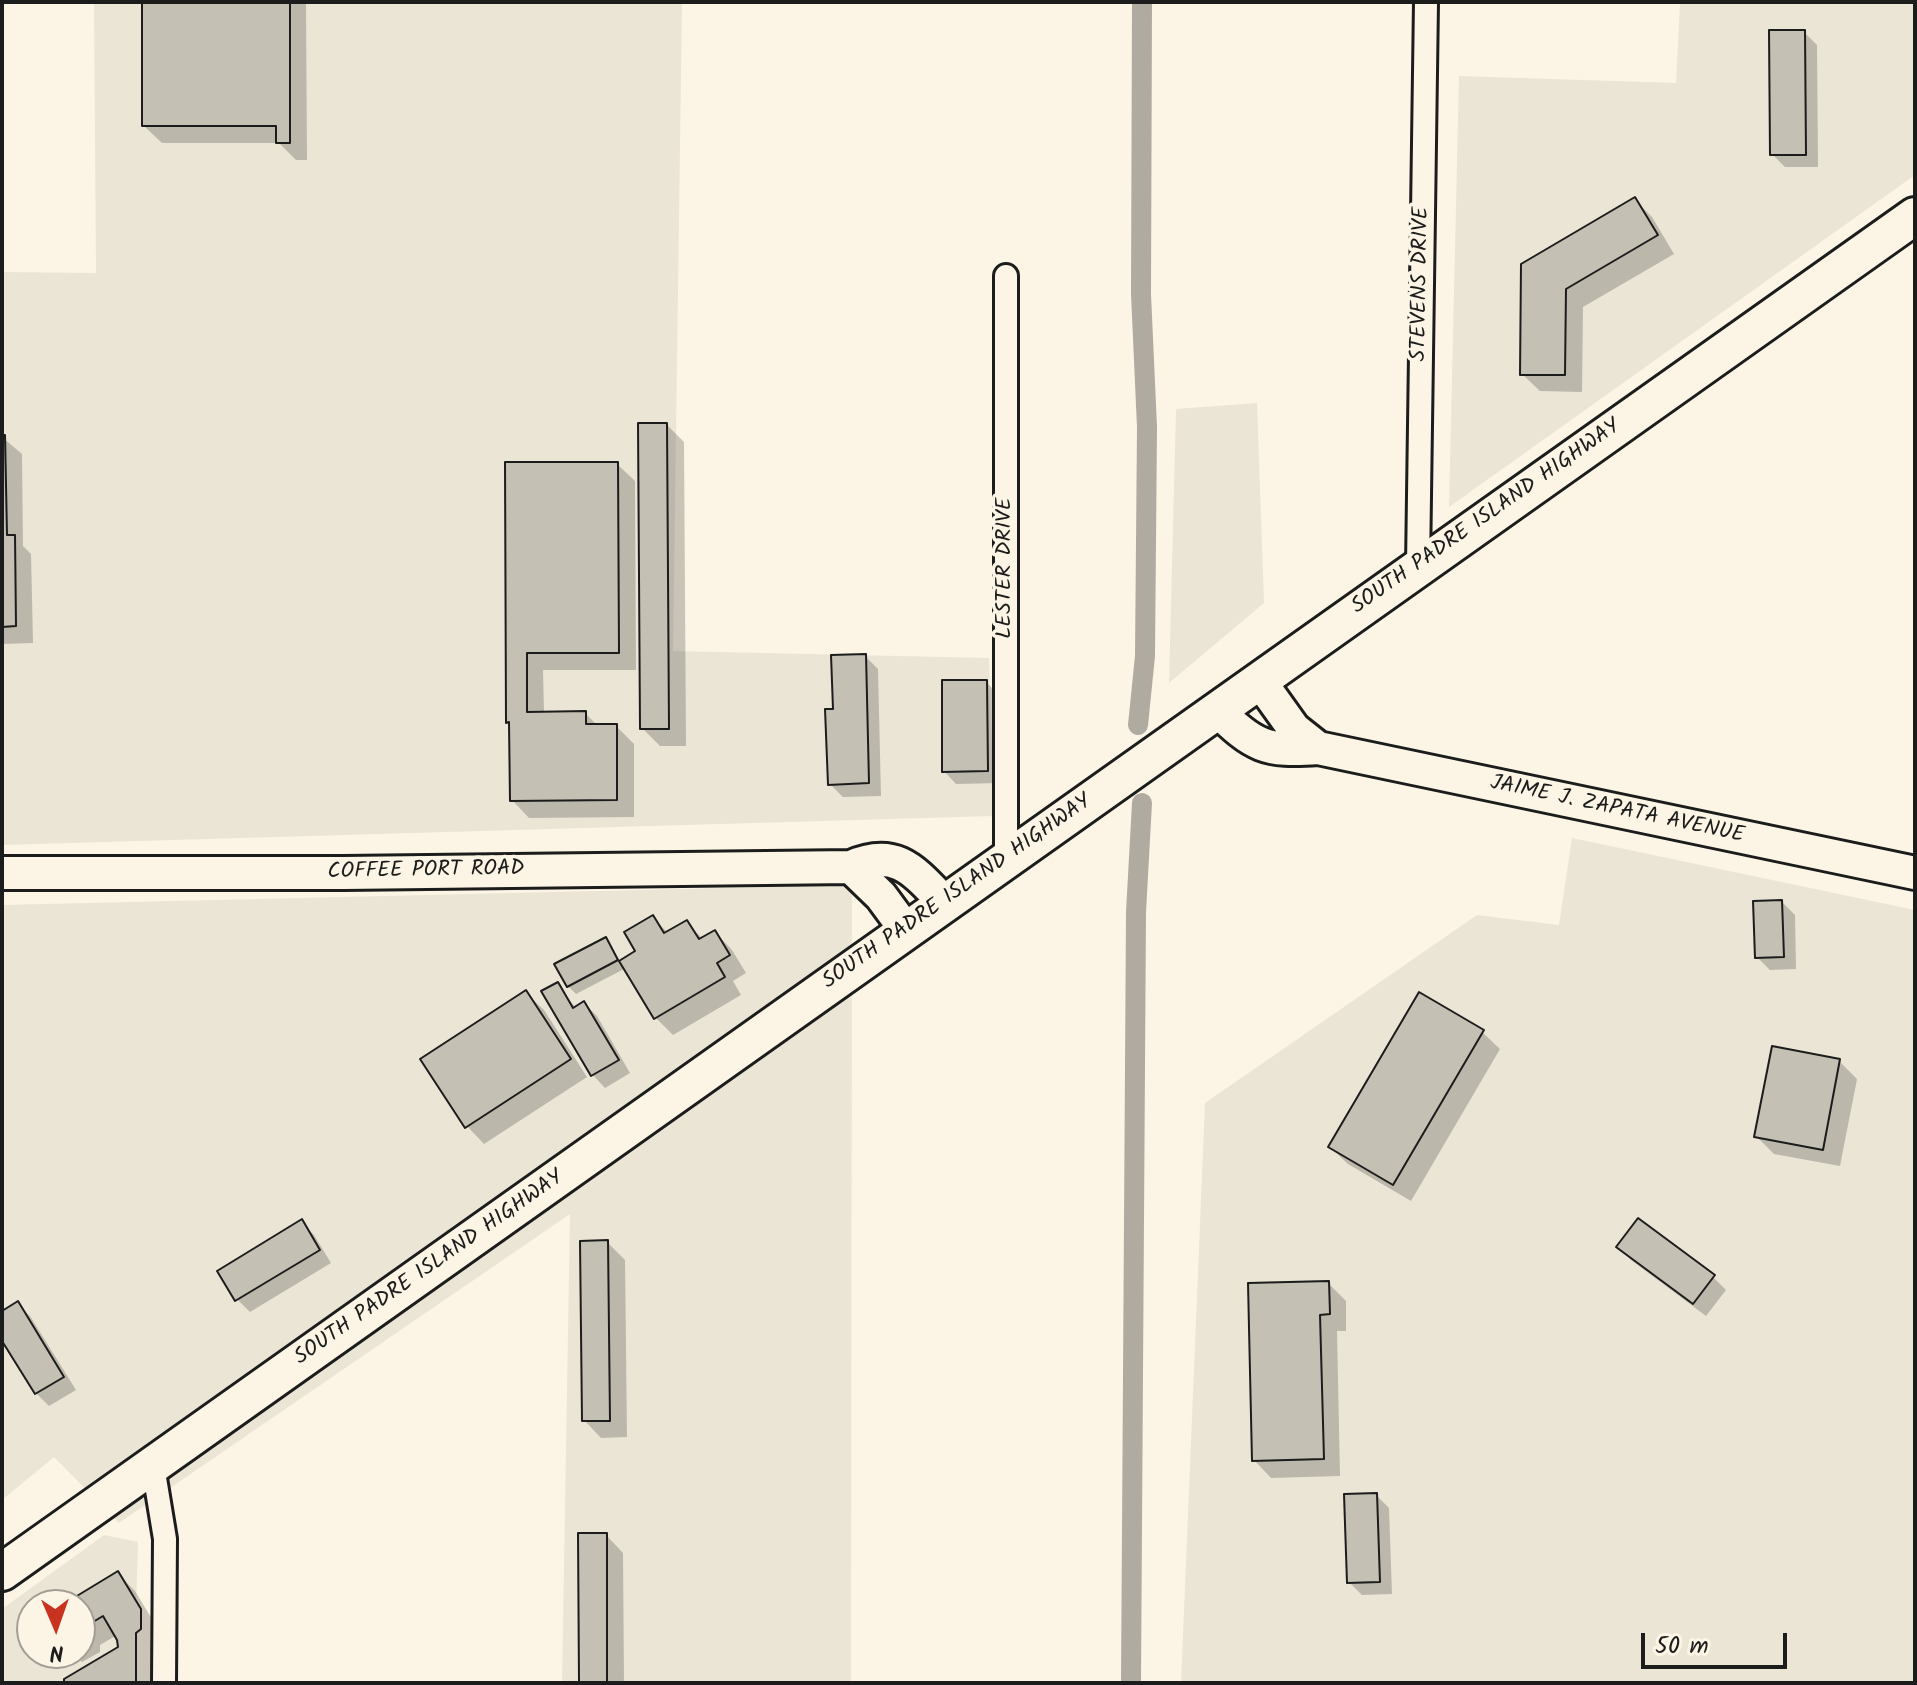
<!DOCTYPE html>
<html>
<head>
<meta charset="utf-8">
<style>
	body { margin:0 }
	#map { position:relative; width:1917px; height:1685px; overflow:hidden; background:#fcf5e5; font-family:Kalam,sans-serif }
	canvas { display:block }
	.frame { position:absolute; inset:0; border:4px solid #1c1c1c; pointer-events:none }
	.north { position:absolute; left:16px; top:1589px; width:80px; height:80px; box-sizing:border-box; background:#fcf5e5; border:2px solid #a29e95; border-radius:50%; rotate:178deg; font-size:22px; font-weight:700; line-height:32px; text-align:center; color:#1c1c1c }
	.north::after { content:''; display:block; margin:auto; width:28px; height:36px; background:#c8321e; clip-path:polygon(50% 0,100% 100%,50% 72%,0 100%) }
	.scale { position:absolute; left:1641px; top:1633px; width:146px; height:36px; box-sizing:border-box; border:4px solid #1c1c1c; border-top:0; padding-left:10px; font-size:24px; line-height:28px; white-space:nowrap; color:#1c1c1c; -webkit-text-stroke:6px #fcf5e5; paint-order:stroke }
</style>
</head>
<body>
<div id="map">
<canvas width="1917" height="1685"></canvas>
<div class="frame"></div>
<div class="north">N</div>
<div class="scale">50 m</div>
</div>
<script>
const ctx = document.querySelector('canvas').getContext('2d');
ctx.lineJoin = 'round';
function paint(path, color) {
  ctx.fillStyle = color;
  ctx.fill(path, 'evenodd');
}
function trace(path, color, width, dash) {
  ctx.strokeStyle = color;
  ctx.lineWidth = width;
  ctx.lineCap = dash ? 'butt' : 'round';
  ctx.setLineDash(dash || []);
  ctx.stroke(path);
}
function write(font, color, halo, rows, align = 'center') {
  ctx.font = font + ' Kalam,sans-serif';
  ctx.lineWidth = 7;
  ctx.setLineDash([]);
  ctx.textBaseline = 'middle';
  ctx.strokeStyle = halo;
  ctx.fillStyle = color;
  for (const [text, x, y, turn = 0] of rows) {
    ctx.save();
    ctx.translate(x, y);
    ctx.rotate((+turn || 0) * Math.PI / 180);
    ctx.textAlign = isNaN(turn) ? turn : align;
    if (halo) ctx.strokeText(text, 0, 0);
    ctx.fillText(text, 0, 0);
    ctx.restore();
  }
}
paint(new Path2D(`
	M 94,2 L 682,2 L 673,651 L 989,658 L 994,816 L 2,845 L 2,272 L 96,273 Z
	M 1778,2 L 1915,2 L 1915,175 L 1449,507 L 1459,76 L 1676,83 L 1680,4 Z
	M 1257,403 L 1264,603 L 1169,683 L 1176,409 Z
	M 1572,838 L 1915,910 L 1915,1683 L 1181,1683 L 1205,1103 L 1477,915 L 1559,925 Z
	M 852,885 L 851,1683 L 562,1683 L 570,1214 L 119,1523 L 54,1457 L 2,1500 L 2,905 Z
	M 104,1535 L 138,1542 L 134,1683 L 2,1683 L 2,1609 ZM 32,1605 L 80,1605 L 80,1653 L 32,1653 Z`), '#ebe5d6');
paint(new Path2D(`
	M 144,2 L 306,2 L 307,160 L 296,160 L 279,143 L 162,143 L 144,126 Z
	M 1804,32 L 1817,45 L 1818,167 L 1785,167 L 1772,154 Z
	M 1635,200 L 1652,217 L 1674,254 L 1583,307 L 1582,392 L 1540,391 L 1522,374 L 1523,265 Z
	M 667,425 L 684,442 L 686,746 L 660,746 L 642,728 Z
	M 2,437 L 22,454 L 23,546 L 31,554 L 33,643 L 2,644 Z
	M 507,464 L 617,464 L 635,481 L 636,670 L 543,670 L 544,713 L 585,713 L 598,726 L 616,726 L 634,744 L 634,817 L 529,818 L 512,800 L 511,725 L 508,722 Z
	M 865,656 L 878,669 L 881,796 L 843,797 L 830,784 L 835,711 Z
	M 986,682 L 999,695 L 1000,783 L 956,784 L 944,771 Z
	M 1782,902 L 1795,915 L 1796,969 L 1770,970 L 1757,957 Z
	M 652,917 L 668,933 L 686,922 L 703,939 L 715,932 L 732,950 L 746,973 L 733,981 L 741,995 L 673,1035 L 656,1018 L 626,968 L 576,994 L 568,986 L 606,940 L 621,962 L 638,952 Z
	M 557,985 L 576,1008 L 584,1003 L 597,1016 L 630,1073 L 605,1088 L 593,1075 Z
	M 526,993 L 544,1010 L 587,1077 L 484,1144 L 467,1126 Z
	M 1482,1032 L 1500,1049 L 1411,1201 L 1348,1164 L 1330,1147 Z
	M 1839,1061 L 1857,1079 L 1840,1166 L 1774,1154 L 1756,1136 Z
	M 301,1222 L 314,1235 L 331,1263 L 250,1312 L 237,1299 Z
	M 607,1242 L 625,1260 L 627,1437 L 601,1438 L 584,1420 Z
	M 1619,1247 L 1713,1277 L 1726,1290 L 1706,1316 L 1631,1260 Z
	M 1328,1283 L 1346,1301 L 1346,1331 L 1337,1331 L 1340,1476 L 1271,1478 L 1254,1460 Z
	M 17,1304 L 30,1316 L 76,1390 L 49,1406 L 36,1393 L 2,1337 L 2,1313 Z
	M 1376,1495 L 1389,1508 L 1392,1594 L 1362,1595 L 1349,1582 Z
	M 606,1535 L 623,1553 L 624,1683 L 581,1683 Z
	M 118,1574 L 135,1591 L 158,1629 L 158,1647 L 152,1650 L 152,1683 L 66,1683 L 120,1648 L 117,1635 L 100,1645 L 100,1652 L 82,1662 L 73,1653 L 80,1653 L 80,1605 L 66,1605 Z`), '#0003');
trace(new Path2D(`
	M 1138,725 L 1145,656 L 1147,427 L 1141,294 L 1142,2
	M 1131,1683 L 1136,912 L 1142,803`), '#b0aba1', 20);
const building = new Path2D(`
	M 142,2 L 290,2 L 290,143 L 276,143 L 276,126 L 142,126 Z
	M 1769,30 L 1805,30 L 1806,155 L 1770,155 Z
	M 1635,197 L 1658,235 L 1566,289 L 1565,375 L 1520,375 L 1521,264 Z
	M 638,423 L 667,423 L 669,729 L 640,729 Z
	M 2,435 L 5,435 L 7,535 L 15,535 L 16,626 L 2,627 Z
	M 505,462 L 618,462 L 619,653 L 527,653 L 527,712 L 586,711 L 586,724 L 617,724 L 617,800 L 510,801 L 509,722 L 506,723 Z
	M 866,654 L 869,783 L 828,785 L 825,709 L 833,709 L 831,655 Z
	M 942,680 L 987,680 L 988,771 L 942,772 Z
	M 1782,900 L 1784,957 L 1755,958 L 1753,901 Z
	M 653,915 L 664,933 L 687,920 L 699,939 L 715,930 L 730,955 L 717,963 L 725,977 L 654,1019 L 619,961 L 635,951 L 624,932 Z
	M 606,937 L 618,960 L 567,987 L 554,964 Z
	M 558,982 L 573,1008 L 584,1001 L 619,1060 L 591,1076 L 541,991 Z
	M 526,990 L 571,1059 L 465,1128 L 420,1059 Z
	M 1419,992 L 1484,1030 L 1393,1185 L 1328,1147 Z
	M 1772,1046 L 1840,1059 L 1823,1150 L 1754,1137 Z
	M 1638,1218 L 1715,1275 L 1693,1304 L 1616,1247 Z
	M 302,1219 L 320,1250 L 235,1301 L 217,1271 Z
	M 608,1240 L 610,1421 L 582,1421 L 580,1241 Z
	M 1329,1281 L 1330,1314 L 1320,1315 L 1324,1459 L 1252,1461 L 1248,1283 Z
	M 18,1301 L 64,1377 L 35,1394 L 2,1341 L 2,1311 Z
	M 1377,1493 L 1380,1582 L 1347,1583 L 1344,1494 Z
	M 578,1533 L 607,1533 L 607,1683 L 579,1683 Z
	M 118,1571 L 141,1609 L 141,1629 L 136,1633 L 136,1683 L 64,1683 L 64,1679 L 118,1647 L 117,1640 L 103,1616 L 83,1628 L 83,1634 L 80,1636 L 80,1605 L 62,1605 Z`);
paint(building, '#c4c0b3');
trace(building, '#1c1c1c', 2);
const street = new Path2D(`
	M 1418,566 L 1426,2
	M 1006,861 L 1006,276
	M 153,1466 L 165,1539 L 164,1683`);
const secondary = new Path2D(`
	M 1259,680 L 1294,729 L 1318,748
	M 1217,710 C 1254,746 1265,752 1318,748 L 1915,873
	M 851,867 L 881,896 L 906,930
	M 2,873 L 343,873 L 851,867 C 896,847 914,871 944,902`);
const primary = new Path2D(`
	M 2,1572 L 1915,216`);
trace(street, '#1c1c1c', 28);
trace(secondary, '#1c1c1c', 38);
trace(primary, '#1c1c1c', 42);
trace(street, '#fcf5e5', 22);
trace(secondary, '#fcf5e5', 32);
trace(primary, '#fcf5e5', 36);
write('22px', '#1c1c1c', '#fcf5e5', [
	["STEVENS DRIVE",1422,284,-89],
	["SOUTH PADRE ISLAND HIGHWAY",1487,518,-35],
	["LESTER DRIVE",1006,568,-90],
	["JAIME J. ZAPATA AVENUE",1617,811,12],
	["COFFEE PORT ROAD",426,872,-1],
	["SOUTH PADRE ISLAND HIGHWAY",958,893,-35],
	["SOUTH PADRE ISLAND HIGHWAY",430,1269,-35]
]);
</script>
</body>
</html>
